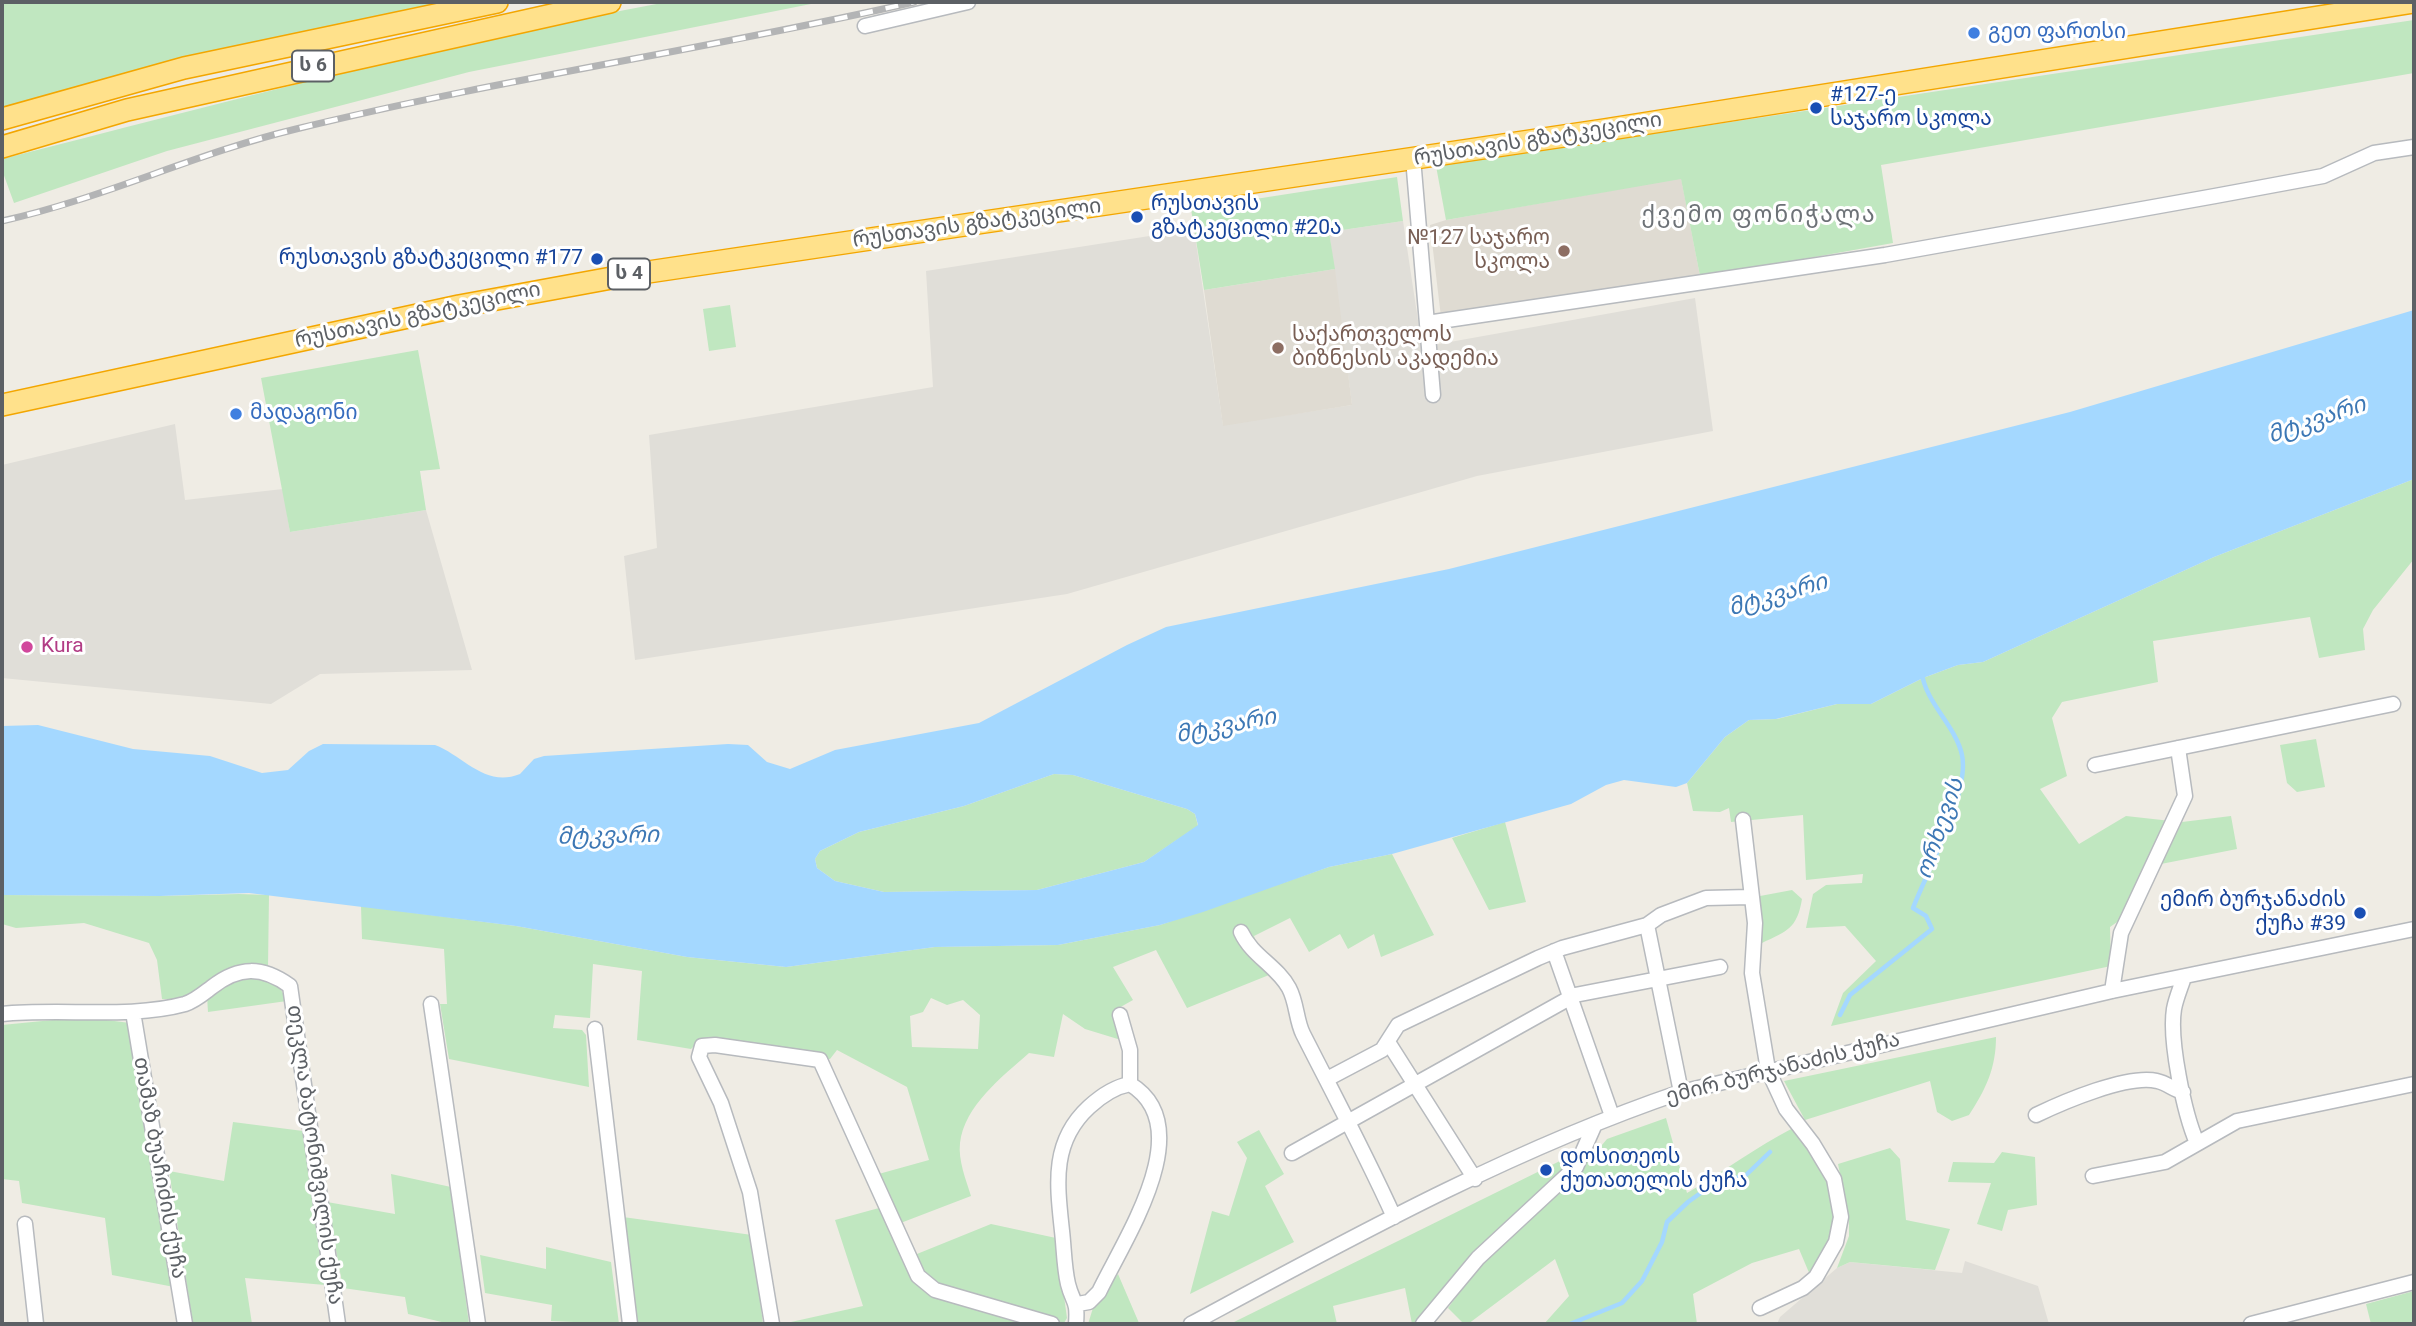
<!DOCTYPE html>
<html>
<head>
<meta charset="utf-8">
<style>
	body { margin:0 }
	#map { position:relative; width:2416px; height:1326px; overflow:hidden; background:#efece4; font-family:Roboto,sans-serif }
	canvas { display:block }
	.frame { position:absolute; inset:0; border:4px solid #5c6065; pointer-events:none }
</style>
</head>
<body>
<div id="map">
<canvas width="2416" height="1326"></canvas>
<div class="frame"></div>
</div>
<script>
const ctx = document.querySelector('canvas').getContext('2d');
ctx.lineJoin = 'round';
function paint(path, color) {
  ctx.fillStyle = color;
  ctx.fill(path, 'evenodd');
}
function trace(path, color, width, dash) {
  ctx.strokeStyle = color;
  ctx.lineWidth = width;
  ctx.lineCap = dash ? 'butt' : 'round';
  ctx.setLineDash(dash || []);
  ctx.stroke(path);
}
function write(font, color, halo, rows, align = 'center') {
  ctx.font = font + ' Roboto,"Noto Sans Georgian",sans-serif';
  ctx.lineWidth = 6;
  ctx.setLineDash([]);
  ctx.textBaseline = 'middle';
  ctx.strokeStyle = halo;
  ctx.fillStyle = color;
  for (const [text, x, y, turn = 0] of rows) {
    ctx.save();
    ctx.translate(x, y);
    ctx.rotate((+turn || 0) * Math.PI / 180);
    ctx.textAlign = isNaN(turn) ? turn : align;
    if (halo) ctx.strokeText(text, 0, 0);
    ctx.fillText(text, 0, 0);
    ctx.restore();
  }
}
paint(new Path2D(`
	M 1403,221 L 1422,347 L 1695,298 L 1713,431 L 1477,476 L 1067,594 L 635,660 L 624,556 L 657,548 L 649,435 L 933,387 L 926,271 L 1194,229 L 1223,425 L 1352,405 L 1329,232 Z
	M 175,424 L 185,500 L 283,489 L 290,532 L 426,510 L 472,670 L 320,674 L 271,704 L 2,678 L 2,465 Z
	M 1965,1261 L 2038,1286 L 2049,1324 L 1777,1324 L 1780,1317 L 1837,1268 L 1850,1262 L 1962,1273 Z`), '#e0ded8');
paint(new Path2D(`
	M 1681,178 L 1700,276 L 1441,317 L 1430,225 L 1446,220 Z
	M 1335,269 L 1352,405 L 1223,426 L 1204,290 Z`), '#dfdbd2');
paint(new Path2D(`
	M 2,2 L 458,2 L 307,31 L 2,111 Z
	M 667,2 L 821,2 L 469,72 L 167,151 L 14,203 L 2,170 L 2,159 C 222,103 443,44 667,2 Z
	M 2414,20 L 2414,73 L 1881,165 L 1893,243 L 1714,275 L 1700,276 L 1681,179 L 1446,220 L 1436,166 Z
	M 1397,177 L 1403,221 L 1329,232 L 1335,269 L 1204,290 L 1191,209 Z
	M 730,305 L 736,347 L 709,351 L 703,309 Z
	M 418,350 L 440,469 L 420,471 L 426,510 L 290,532 L 261,378 Z
	M 2414,479 L 2414,559 L 2373,610 L 2363,629 L 2365,650 L 2319,658 L 2310,617 L 2153,641 L 2158,682 L 2062,702 L 2052,718 L 2067,776 L 2040,789 L 2079,844 L 2126,816 L 2171,821 L 2120,920 L 2110,927 L 2111,966 L 1831,1026 L 1843,993 L 1876,961 L 1845,926 L 1806,928 L 1813,894 L 1826,885 L 1862,883 L 1863,874 L 1806,880 L 1803,815 L 1731,822 L 1729,808 L 1720,812 L 1693,811 L 1687,783 L 1725,737 L 1749,720 L 1777,719 L 1837,704 L 1871,704 L 1923,678 L 1958,665 L 1983,662 L 2214,557 Z
	M 2316,739 L 2325,787 L 2297,792 L 2287,783 L 2280,745 Z
	M 1054,774 L 1073,775 L 1187,809 L 1195,814 L 1198,826 L 1144,862 L 1037,890 L 884,892 L 835,881 L 817,868 L 815,859 L 820,851 L 859,832 L 964,806 Z
	M 2231,816 L 2237,849 L 2161,864 L 2182,822 Z
	M 1505,822 L 1526,902 L 1489,910 L 1452,838 Z
	M 1392,854 L 1434,935 L 1381,957 L 1374,934 L 1348,949 L 1340,934 L 1309,952 L 1290,918 L 1254,936 L 1269,975 L 1187,1008 L 1156,950 L 1113,967 L 1133,1000 L 1117,1009 L 1114,1022 L 1121,1040 L 1085,1029 L 1063,1014 L 1054,1057 L 1029,1053 C 1003,1076 964,1106 960,1143 C 958,1160 966,1180 971,1196 L 898,1224 L 875,1175 L 929,1160 L 907,1087 L 837,1050 L 830,1059 L 700,1040 L 691,1049 L 637,1040 L 642,971 L 593,964 L 590,1018 L 555,1015 L 553,1028 L 582,1030 L 586,1035 L 589,1087 L 449,1059 L 440,1004 L 447,1004 L 444,949 L 362,939 L 361,906 L 516,926 L 687,957 L 786,967 L 935,947 L 1058,945 L 1160,925 L 1329,867 ZM 931,998 L 947,1005 L 963,1000 L 980,1015 L 978,1049 L 912,1047 L 910,1016 L 923,1012 Z
	M 1792,890 L 1802,899 C 1797,929 1787,931 1762,943 L 1757,900 L 1760,896 Z
	M 239,894 L 269,895 L 268,967 L 186,999 L 162,999 L 157,960 L 149,943 L 84,923 L 16,928 L 2,924 L 2,895 L 160,896 Z
	M 243,973 L 278,984 L 287,1001 L 208,1012 L 207,996 Z
	M 83,1017 L 130,1023 L 174,1287 L 112,1275 L 105,1218 L 22,1203 L 19,1181 L 2,1179 L 2,1025 Z
	M 1996,1037 C 1996,1068 1986,1089 1969,1115 L 1952,1121 L 1937,1112 L 1930,1081 L 1805,1120 L 1784,1081 Z
	M 1666,1118 L 1687,1193 C 1723,1172 1756,1147 1793,1128 C 1816,1160 1853,1201 1832,1243 C 1826,1254 1817,1265 1810,1275 L 1799,1249 L 1752,1263 L 1693,1294 L 1697,1324 L 1544,1324 L 1569,1296 L 1555,1259 L 1468,1324 L 1464,1324 L 1448,1308 L 1483,1260 L 1586,1164 L 1607,1139 Z
	M 233,1122 L 303,1131 L 325,1285 L 245,1278 L 252,1324 L 193,1324 L 169,1171 L 224,1181 Z
	M 1259,1130 L 1284,1174 L 1265,1186 L 1294,1242 L 1190,1294 L 1212,1211 L 1229,1216 L 1247,1158 L 1237,1142 Z
	M 1890,1148 L 1900,1159 L 1906,1220 L 1950,1229 L 1935,1270 L 1850,1262 L 1837,1268 L 1849,1236 L 1849,1219 L 1838,1164 Z
	M 2002,1152 L 2035,1157 L 2037,1205 L 2008,1210 L 2002,1231 L 1977,1224 L 1991,1183 L 1948,1182 L 1953,1162 L 1994,1163 Z
	M 1570,1156 L 1571,1161 L 1480,1246 L 1438,1301 L 1415,1324 L 1412,1324 L 1405,1288 L 1333,1306 L 1337,1324 L 1230,1324 Z
	M 391,1174 L 451,1187 L 469,1324 L 450,1324 L 408,1314 L 405,1297 L 343,1288 L 327,1202 L 395,1214 Z
	M 879,1208 L 911,1277 L 922,1290 L 1033,1324 L 782,1324 L 863,1306 L 835,1220 Z
	M 623,1217 L 752,1235 L 763,1324 L 637,1324 Z
	M 991,1224 L 1056,1238 L 1067,1318 L 1064,1323 L 931,1285 L 912,1256 Z
	M 546,1247 L 611,1262 L 619,1324 L 551,1321 L 552,1305 L 485,1293 L 480,1255 L 546,1269 Z
	M 1118,1274 L 1139,1323 L 1088,1324 L 1093,1308 Z
	M 2414,1291 L 2414,1324 L 2371,1324 L 2366,1304 Z`), '#c0e7c0');
paint(new Path2D(`
	M 2414,310 L 2414,479 L 2214,557 L 1983,662 L 1958,665 L 1923,678 L 1871,704 L 1837,704 L 1776,719 L 1749,720 L 1725,737 L 1687,783 L 1676,787 L 1624,780 L 1606,785 L 1571,804 L 1392,854 L 1329,867 L 1203,912 L 1160,925 L 1058,945 L 935,947 L 786,967 L 687,957 L 516,926 L 249,893 L 160,896 L 2,895 L 2,726 L 38,725 L 133,749 L 210,756 L 262,773 L 288,770 L 309,751 L 323,744 L 435,745 C 464,756 485,788 520,774 L 534,759 L 544,756 L 728,744 L 748,745 L 767,762 L 790,769 L 835,750 L 979,723 L 1127,645 L 1166,627 L 1449,569 L 2070,412 ZM 1054,774 L 1073,775 L 1187,809 L 1195,814 L 1198,825 L 1144,862 L 1037,890 L 884,892 L 835,881 L 817,868 L 815,859 L 820,851 L 859,832 L 964,806 Z`), '#a4d8ff');
trace(new Path2D(`
	M 1840,1015 L 1850,995 L 1932,929 L 1926,916 L 1913,908 C 1927,872 1970,792 1962,755 C 1956,726 1925,702 1922,673
	M 1570,1324 L 1622,1303 L 1642,1281 L 1662,1242 L 1667,1222 L 1688,1202 L 1716,1182 L 1745,1176 L 1770,1152`), '#a4d8ff', 4.5);
const minor = new Path2D(`
	M 865,26 L 968,2
	M 1413,158 L 1433,395
	M 1427,323 L 1885,255 L 2215,196 L 2323,176 L 2374,153 L 2414,147
	M 2095,765 L 2393,704
	M 1743,820 L 1755,923 L 1752,973 L 1768,1070 L 1786,1109 L 1813,1144 L 1834,1179 L 1841,1217 L 1836,1242 L 1816,1277 L 1803,1288 L 1760,1308
	M 1647,925 L 1681,1092
	M 1241,932 C 1252,956 1277,966 1289,988 C 1297,1003 1296,1020 1303,1034 C 1334,1095 1366,1155 1394,1217
	M 1554,951 L 1612,1116
	M 2184,977 C 2181,987 2176,998 2174,1009 C 2169,1040 2184,1113 2197,1143
	M 2112,991 L 2121,933 L 2185,796 L 2178,748
	M 431,1004 L 478,1324
	M 133,1012 L 185,1324
	M 2,1014 C 61,1008 130,1019 185,1004 C 195,1001 204,993 212,987 C 239,966 262,966 290,986 L 338,1324
	M 1120,1015 L 1130,1050 L 1130,1084
	M 595,1029 L 630,1324
	M 1388,1042 L 1475,1179
	M 1327,1079 L 1382,1050 L 1398,1025 L 1538,958 L 1562,948 L 1647,925 L 1661,915 L 1706,898 L 1750,897
	M 2036,1115 C 2063,1102 2128,1074 2157,1081 C 2167,1083 2174,1090 2183,1092
	M 1292,1153 L 1575,995 L 1720,967
	M 2093,1176 L 2165,1162 L 2237,1121 L 2414,1084
	M 25,1224 L 36,1324
	M 772,1324 L 750,1192 L 721,1103 L 699,1057 L 702,1046 L 715,1045 L 820,1060 L 918,1276 L 935,1290 L 1052,1324
	M 1076,1324 C 1078,1299 1073,1304 1068,1284 C 1064,1267 1064,1248 1062,1231 C 1057,1184 1051,1142 1089,1107 C 1101,1096 1114,1087 1130,1084 C 1201,1127 1123,1241 1099,1292 L 1089,1302 L 1078,1304
	M 1191,1324 C 1349,1239 1510,1150 1681,1092 L 2112,991 L 2414,929
	M 1423,1324 L 1478,1258 L 1576,1167 L 1595,1124
	M 2251,1324 L 2414,1282`);
const highway = new Path2D(`
	M 2,119 L 184,68 L 497,2
	M 2,147 L 127,110 L 610,2
	M 2,405 L 459,306 L 628,275 L 1604,130 L 2414,2`);
trace(minor, '#b7babe', 17);
trace(highway, '#f3a600', 24);
trace(minor, '#fff', 14);
trace(highway, '#ffe18b', 21);
const rail = new Path2D(`
	M 2,221 C 102,199 196,153 296,129 C 500,79 709,49 914,2`);
trace(rail, '#b3b4b5', 7);
trace(rail, '#fff', 4.5, [13]);
for (const [x, y, r, color] of [
	[1974,33,7,"#3f7fe0"],
	[1816,108,7,"#1a4fb4"],
	[1137,217,7,"#1a4fb4"],
	[1564,251,7,"#8d6e63"],
	[597,259,7,"#1a4fb4"],
	[1278,348,7,"#8d6e63"],
	[236,414,7,"#3f7fe0"],
	[27,647,7,"#d1479c"],
	[2360,913,7,"#1a4fb4"],
	[1546,1170,7,"#1a4fb4"]
]) {
  const dot = new Path2D();
  dot.arc(x, y, r, 0, 2 * Math.PI);
  ctx.fillStyle = color;
  ctx.fill(dot);
  trace(dot, '#fff', 2.5);
}
for (const [x, y, w] of [
	[313,66,42],
	[629,274,42]
]) {
  const box = new Path2D();
  box.roundRect(x - w / 2, y - 15.5, w, 31, 5);
  ctx.fillStyle = '#fff';
  ctx.fill(box);
  trace(box, '#5c6065', 2);
}
write('bold 19px', '#5c6065', null, [
	["ს 6",313,66],
	["ს 4",629,274]
]);
write('21px', '#366cbe', '#fff', [
	["გეთ ფართსი",1988,33],
	["მადაგონი",250,414]
], 'left');
write('21px', '#164399', '#fff', [
	["#127-ე",1830,96],
	["საჯარო სკოლა",1830,120],
	["რუსთავის",1151,205],
	["გზატკეცილი #20ა",1151,229],
	["რუსთავის გზატკეცილი #177",583,259,"right"],
	["ემირ ბურჯანაძის",2346,901,"right"],
	["ქუჩა #39",2346,925,"right"],
	["დოსითეოს",1560,1158],
	["ქუთათელის ქუჩა",1560,1182]
], 'left');
write('21px', '#5c6065', '#fff', [
	["რუსთავის გზატკეცილი",1538,140,-9],
	["რუსთავის გზატკეცილი",977,224,-8],
	["რუსთავის გზატკეცილი",418,316,-12],
	["ემირ ბურჯანაძის ქუჩა",1783,1069,-14],
	["თეკლა ბატონიშვილის ქუჩა",314,1155,82],
	["თამაზ ბუაჩიძის ქუჩა",159,1168,80]
]);
write('21px', '#785e54', '#fff', [
	["№127 საჯარო",1550,239],
	["სკოლა",1550,263],
	["საქართველოს",1292,336,"left"],
	["ბიზნესის აკადემია",1292,360,"left"]
], 'right');
write('21px', '#b23c85', '#fff', [
	["Kura",41,647]
], 'left');
ctx.letterSpacing = '2px';
write('23px', '#6d7277', '#fff', [
	["ქვემო ფონიჭალა",1759,216]
]);
ctx.letterSpacing = '0px';
write('italic 23px', '#3d78b5', '#fff', [
	["მტკვარი",2317,421,-19],
	["მტკვარი",1778,596,-16],
	["მტკვარი",1226,727,-11],
	["ორხევის",1941,829,-71],
	["მტკვარი",608,837,-1]
]);
</script>
</body>
</html>
